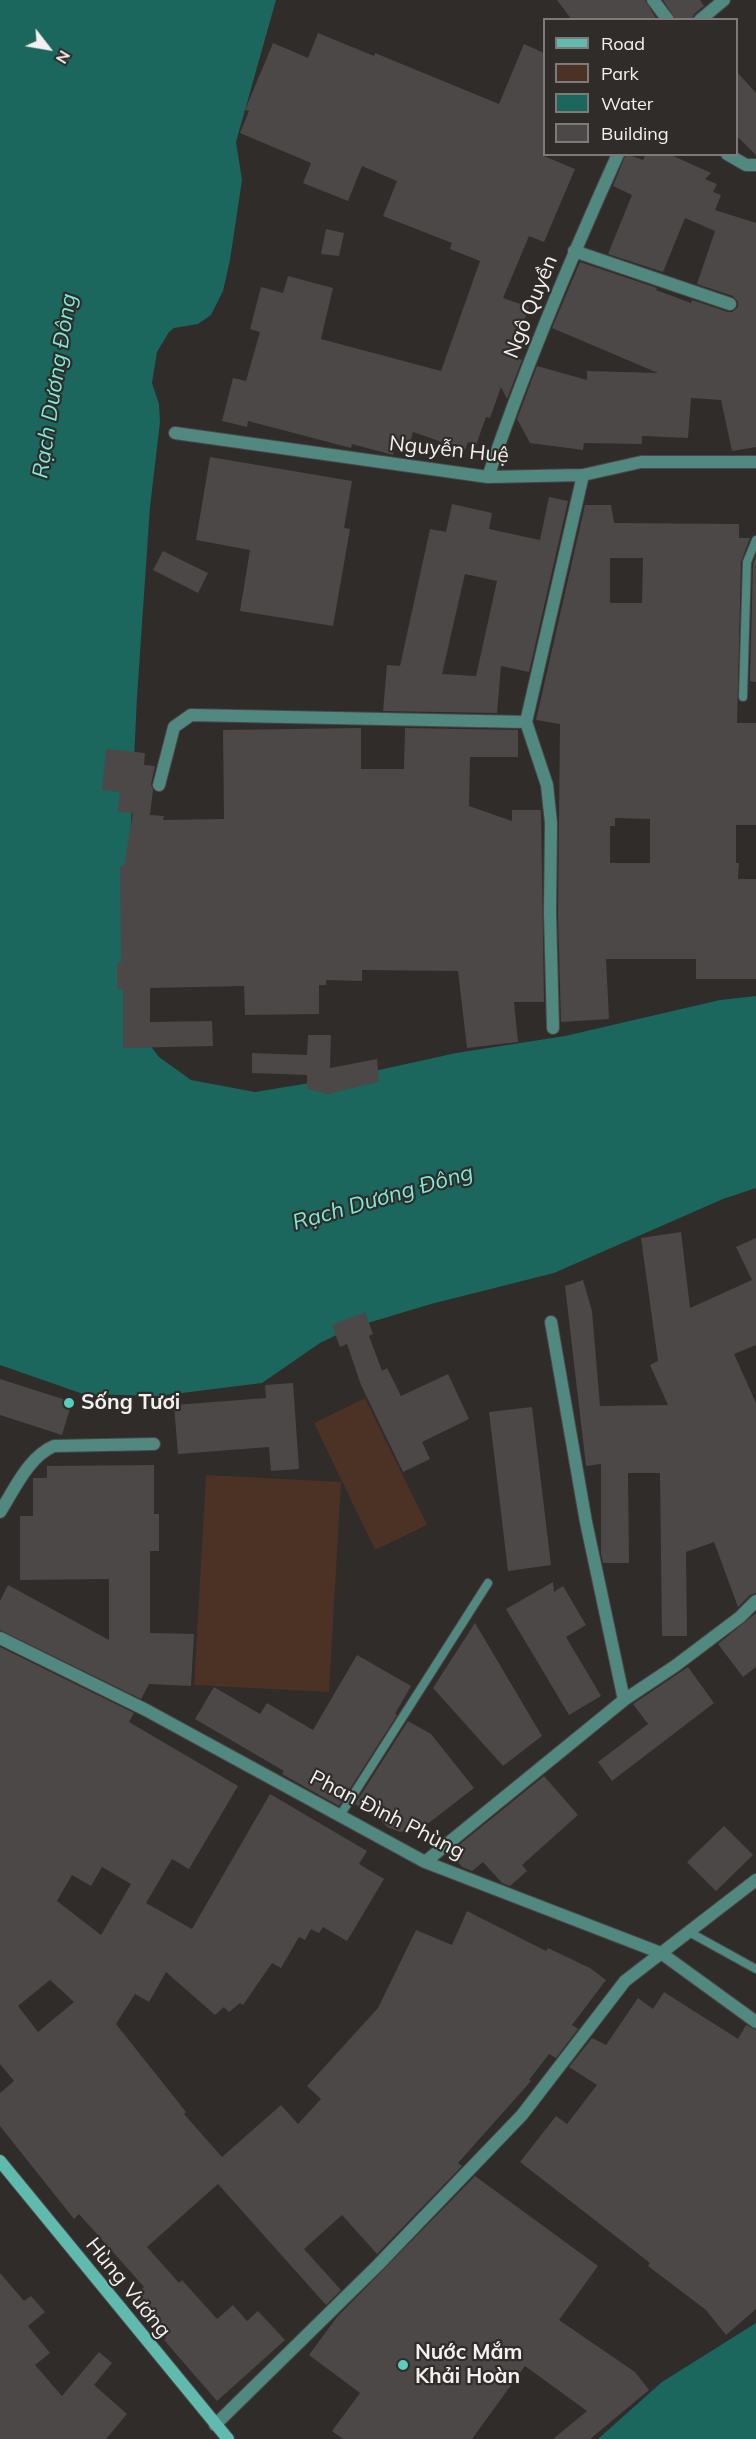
<!DOCTYPE html>
<html>
<head>
<meta charset="utf-8">
<style>
	body { margin:0 }
	#map { position:relative; width:756px; height:2439px; overflow:hidden; background:#2f2c2a; font-family:Mulish,sans-serif }
	canvas { display:block }
	.legend { position:absolute; left:543px; top:18px; width:195px; height:138px; box-sizing:border-box; background:#2f2c2a; border:2px solid #7d7a79; margin:0; padding:8px 10px; list-style:none; font-size:18px; color:#f3f0ef }
	.legend li { display:flex; align-items:center; gap:12px; height:30px }
	.legend b { width:30px; border:2px solid #7d7a79 }
	.north { position:absolute; left:18px; top:18px; width:60px; height:60px; -webkit-text-stroke:4px #2f2c2a; paint-order:stroke; rotate:121deg; font-size:16px; font-weight:700; line-height:24px; text-align:center; color:#f3f0ef }
	.north::after { content:''; display:block; margin:auto; width:21px; height:27px; background:#f3f0ef; clip-path:polygon(50% 0,100% 100%,50% 72%,0 100%) }
</style>
</head>
<body>
<div id="map">
<canvas width="756" height="2439"></canvas>
<ul class="legend">
<li><b style="height:8px;background:#60bbae"></b>Road</li>
<li><b style="height:16px;background:#4c3125"></b>Park</li>
<li><b style="height:16px;background:#1b665d"></b>Water</li>
<li><b style="height:16px;background:#4c4847"></b>Building</li>
</ul>
<div class="north">N</div>
</div>
<script>
const ctx = document.querySelector('canvas').getContext('2d');
ctx.lineJoin = 'round';
function paint(path, color) {
  ctx.fillStyle = color;
  ctx.fill(path, 'evenodd');
}
function trace(path, color, width, dash) {
  ctx.strokeStyle = color;
  ctx.lineWidth = width;
  ctx.lineCap = dash ? 'butt' : 'round';
  ctx.setLineDash(dash || []);
  ctx.stroke(path);
}
function write(font, color, halo, rows, align = 'center') {
  ctx.font = font + ' Mulish,sans-serif';
  ctx.lineWidth = 4.5;
  ctx.setLineDash([]);
  ctx.textBaseline = 'middle';
  ctx.strokeStyle = halo;
  ctx.fillStyle = color;
  for (const [text, x, y, turn = 0] of rows) {
    ctx.save();
    ctx.translate(x, y);
    ctx.rotate((+turn || 0) * Math.PI / 180);
    ctx.textAlign = isNaN(turn) ? turn : align;
    if (halo) ctx.strokeText(text, 0, 0);
    ctx.fillText(text, 0, 0);
    ctx.restore();
  }
}
paint(new Path2D(`
	M 365,1398 L 427,1525 L 375,1550 L 314,1423 Z
	M 206,1475 L 341,1482 L 329,1692 L 194,1685 Z`), '#4c3125');
paint(new Path2D(`
	M 0,0 L 276,0 L 236,142 L 242,180 L 230,260 L 223,291 L 211,315 L 198,324 L 174,328 L 169,332 L 157,352 L 152,383 L 159,404 L 160,422 L 150,507 L 137,697 L 125,949 L 146,1040 L 159,1057 L 191,1080 L 255,1092 L 352,1076 L 456,1053 L 565,1036 L 720,1000 L 756,996 L 756,1188 L 723,1199 L 554,1273 L 431,1304 L 351,1328 L 320,1343 L 262,1383 L 158,1396 L 83,1394 L 0,1365 Z
	M 756,2323 L 756,2439 L 598,2439 L 662,2382 Z`), '#1b665d');
paint(new Path2D(`
	M 557,0 L 645,0 L 657,20 L 572,20 Z
	M 663,0 L 700,0 L 704,6 L 694,14 L 692,20 L 676,20 Z
	M 318,33 L 374,56 L 375,53 L 499,104 L 524,44 L 544,53 L 544,156 L 575,169 L 544,242 L 529,236 L 503,298 L 529,307 L 512,356 L 522,360 L 507,399 L 501,387 L 490,418 L 486,417 L 476,445 L 468,442 L 465,450 L 413,432 L 408,450 L 395,446 L 393,455 L 352,444 L 351,448 L 248,421 L 247,427 L 222,421 L 233,378 L 246,381 L 260,332 L 250,329 L 261,287 L 283,293 L 288,276 L 333,288 L 321,339 L 441,371 L 480,261 L 450,249 L 452,243 L 383,216 L 397,181 L 362,166 L 348,201 L 303,183 L 311,163 L 240,133 L 249,111 L 245,110 L 273,43 L 308,58 Z
	M 736,71 L 756,93 L 756,155 L 736,135 Z
	M 626,154 L 643,160 L 646,154 L 669,154 L 711,173 L 705,179 L 717,184 L 713,192 L 721,195 L 715,210 L 756,223 L 756,447 L 732,451 L 721,400 L 691,398 L 688,438 L 642,436 L 642,444 L 584,443 L 583,450 L 530,443 L 517,419 L 537,366 L 587,380 L 587,371 L 658,373 L 552,328 L 580,262 L 657,288 L 656,290 L 691,303 L 692,300 L 728,312 L 732,312 L 738,307 L 738,302 L 733,296 L 697,284 L 715,231 L 685,218 L 663,272 L 608,254 L 632,195 L 613,186 Z
	M 326,229 L 344,233 L 339,256 L 321,254 Z
	M 210,457 L 352,481 L 344,528 L 350,529 L 333,626 L 240,611 L 250,550 L 196,540 Z
	M 549,497 L 568,501 L 529,672 L 501,666 L 497,713 L 383,711 L 387,665 L 400,666 L 430,529 L 446,532 L 452,504 L 492,513 L 489,529 L 540,540 ZM 465,574 L 497,581 L 476,676 L 442,674 Z
	M 585,505 L 611,505 L 614,523 L 739,524 L 739,538 L 750,538 L 741,562 L 737,723 L 756,723 L 756,825 L 736,825 L 736,863 L 739,863 L 738,879 L 756,879 L 756,979 L 696,979 L 696,959 L 606,959 L 609,1019 L 561,1022 L 558,913 L 560,724 L 536,720 ZM 610,558 L 643,558 L 642,603 L 610,603 ZM 615,818 L 650,819 L 650,863 L 610,863 L 610,826 L 615,826 Z
	M 163,551 L 208,573 L 198,593 L 153,570 Z
	M 756,557 L 756,682 L 750,681 L 753,563 Z
	M 361,728 L 361,769 L 404,769 L 405,728 L 518,730 L 518,757 L 470,757 L 469,806 L 512,821 L 512,810 L 541,810 L 544,1002 L 514,1002 L 518,1042 L 467,1048 L 458,971 L 362,970 L 362,981 L 326,980 L 326,985 L 319,985 L 319,1014 L 245,1015 L 244,986 L 150,988 L 150,1022 L 212,1021 L 213,1046 L 123,1048 L 123,989 L 117,989 L 117,963 L 121,963 L 120,866 L 124,866 L 133,813 L 118,812 L 120,792 L 102,790 L 106,749 L 145,753 L 144,765 L 155,766 L 151,784 L 153,790 L 150,815 L 164,816 L 163,820 L 224,819 L 223,730 Z
	M 308,1035 L 331,1035 L 330,1068 L 377,1059 L 379,1082 L 328,1094 L 307,1089 L 307,1075 L 252,1073 L 252,1053 L 307,1055 Z
	M 681,1232 L 690,1308 L 752,1280 L 736,1247 L 756,1238 L 756,1345 L 734,1354 L 756,1403 L 756,1593 L 750,1595 L 738,1607 L 714,1542 L 686,1552 L 687,1636 L 662,1636 L 660,1473 L 628,1473 L 629,1563 L 603,1563 L 601,1553 L 601,1464 L 586,1466 L 565,1286 L 583,1280 L 592,1311 L 600,1406 L 668,1405 L 650,1365 L 658,1361 L 641,1238 Z
	M 365,1312 L 373,1334 L 369,1336 L 382,1371 L 387,1368 L 401,1396 L 448,1374 L 469,1419 L 422,1442 L 430,1459 L 403,1472 L 361,1385 L 347,1344 L 340,1347 L 332,1325 Z
	M 0,1379 L 72,1402 L 62,1435 L 0,1415 Z
	M 293,1383 L 299,1469 L 271,1471 L 269,1447 L 178,1454 L 174,1405 L 266,1398 L 265,1385 Z
	M 532,1407 L 551,1565 L 508,1571 L 489,1412 Z
	M 154,1465 L 154,1514 L 159,1514 L 159,1551 L 150,1551 L 150,1633 L 194,1634 L 191,1686 L 149,1684 L 141,1699 L 0,1630 L 0,1601 L 8,1585 L 109,1640 L 109,1579 L 20,1580 L 20,1516 L 33,1516 L 33,1478 L 47,1478 L 47,1466 Z
	M 553,1582 L 554,1592 L 563,1586 L 586,1625 L 566,1637 L 601,1696 L 569,1715 L 506,1609 Z
	M 756,1613 L 756,1667 L 743,1677 L 718,1644 Z
	M 475,1623 L 542,1736 L 503,1766 L 433,1688 Z
	M 0,1647 L 134,1713 L 129,1722 L 238,1786 L 189,1869 L 172,1859 L 146,1903 L 192,1929 L 270,1794 L 367,1851 L 359,1864 L 384,1879 L 347,1941 L 323,1927 L 319,1933 L 311,1929 L 305,1940 L 299,1937 L 281,1968 L 272,1963 L 243,2005 L 240,2003 L 229,2012 L 224,2007 L 215,2015 L 166,1972 L 149,2002 L 135,1994 L 116,2024 L 186,2112 L 184,2114 L 222,2157 L 281,2105 L 298,2124 L 321,2099 L 307,2086 L 378,2008 L 416,1930 L 452,1945 L 467,1911 L 546,1951 L 548,1948 L 590,1968 L 606,1980 L 572,2025 L 578,2029 L 556,2058 L 549,2054 L 529,2080 L 531,2081 L 458,2163 L 462,2166 L 377,2254 L 342,2215 L 304,2249 L 341,2290 L 326,2305 L 218,2184 L 147,2247 L 179,2283 L 182,2280 L 217,2319 L 233,2305 L 247,2321 L 258,2311 L 285,2340 L 217,2401 L 164,2340 L 166,2338 L 131,2298 L 144,2287 L 79,2214 L 74,2219 L 0,2126 L 0,2093 L 14,2081 L 0,2064 ZM 102,1867 L 131,1884 L 101,1935 L 57,1901 L 72,1875 L 91,1886 ZM 50,1980 L 74,2002 L 38,2032 L 18,2006 Z
	M 357,1655 L 411,1686 L 395,1714 L 397,1715 L 339,1806 L 282,1774 L 284,1771 L 195,1719 L 214,1687 L 260,1714 L 267,1703 L 313,1730 Z
	M 688,1667 L 714,1703 L 612,1781 L 598,1762 L 648,1724 L 633,1704 Z
	M 408,1721 L 431,1734 L 474,1788 L 421,1829 L 400,1832 L 387,1827 L 379,1818 L 355,1804 Z
	M 544,1776 L 578,1815 L 522,1865 L 527,1871 L 510,1886 L 502,1883 L 483,1862 L 472,1871 L 462,1867 L 449,1853 Z
	M 724,1826 L 753,1855 L 716,1891 L 687,1862 Z
	M 664,1992 L 738,2039 L 746,2025 L 756,2030 L 756,2309 L 726,2335 L 706,2310 L 648,2266 L 650,2263 L 520,2162 L 556,2116 L 567,2124 L 597,2085 L 569,2067 L 592,2038 L 606,2045 L 638,1998 L 653,2009 Z
	M 475,2176 L 598,2266 L 559,2320 L 635,2372 L 649,2390 L 590,2439 L 553,2439 L 587,2411 L 525,2366 L 472,2439 L 343,2439 L 332,2431 L 360,2393 L 309,2355 L 337,2317 Z
	M 0,2273 L 24,2301 L 31,2296 L 45,2312 L 28,2326 L 50,2353 L 35,2365 L 62,2396 L 99,2352 L 112,2363 L 94,2385 L 127,2414 L 106,2439 L 0,2439 Z`), '#4c4847');
const lane = new Path2D(`
	M 743,697 L 747,562 L 756,540
	M 341,1814 L 488,1583
	M 689,1932 L 756,1969`);
const street = new Path2D(`
	M 653,0 L 668,20
	M 700,20 L 724,0
	M 727,154 L 746,165 L 756,165
	M 574,251 L 730,304
	M 175,433 L 488,477 L 583,475 L 641,462 L 756,462
	M 488,477 C 525,367 570,260 618,154
	M 526,722 L 547,785 L 551,823 L 550,913 L 553,1028
	M 159,785 L 174,727 L 191,715 L 526,722 L 583,475
	M 551,1322 L 586,1522 L 624,1700
	M 0,1512 C 14,1490 29,1456 54,1446 L 154,1444
	M 0,1638 L 146,1710 L 425,1862 L 661,1953 L 756,2022
	M 425,1862 L 624,1700 L 675,1666 L 740,1617 L 756,1601
	M 215,2425 L 377,2266 L 522,2115 L 625,1981 L 756,1880`);
const secondary = new Path2D(`
	M 0,2161 L 228,2439`);
trace(lane, '#4a4746', 10);
trace(street, '#4a4746', 14);
trace(secondary, '#4a4746', 14);
trace(lane, '#51887f', 8);
trace(street, '#51887f', 12);
trace(secondary, '#60bbae', 12);
for (const [x, y, r, color] of [
	[69,1403,6,"#59cebe"],
	[403,2365,6,"#59cebe"]
]) {
  const dot = new Path2D();
  dot.arc(x, y, r, 0, 2 * Math.PI);
  ctx.fillStyle = color;
  ctx.fill(dot);
  trace(dot, '#2f2c2a', 2);
}
write('21px', '#f3f0ef', '#2f2c2a', [
	["Ngô Quyền",531,307,-68],
	["Nguyễn Huệ",449,450,6],
	["Phan Đình Phùng",387,1815,27],
	["Hùng Vương",128,2288,51]
]);
write('bold 21px', '#f3f0ef', '#2f2c2a', [
	["Sống Tươi",81,1403],
	["Nước Mắm",415,2353],
	["Khải Hoàn",415,2377]
], 'left');
write('italic 22px', '#7eead9', '#2f2c2a', [
	["Rạch Dương Đông",55,386,-81],
	["Rạch Dương Đông",383,1198,-16]
]);
</script>
</body>
</html>
